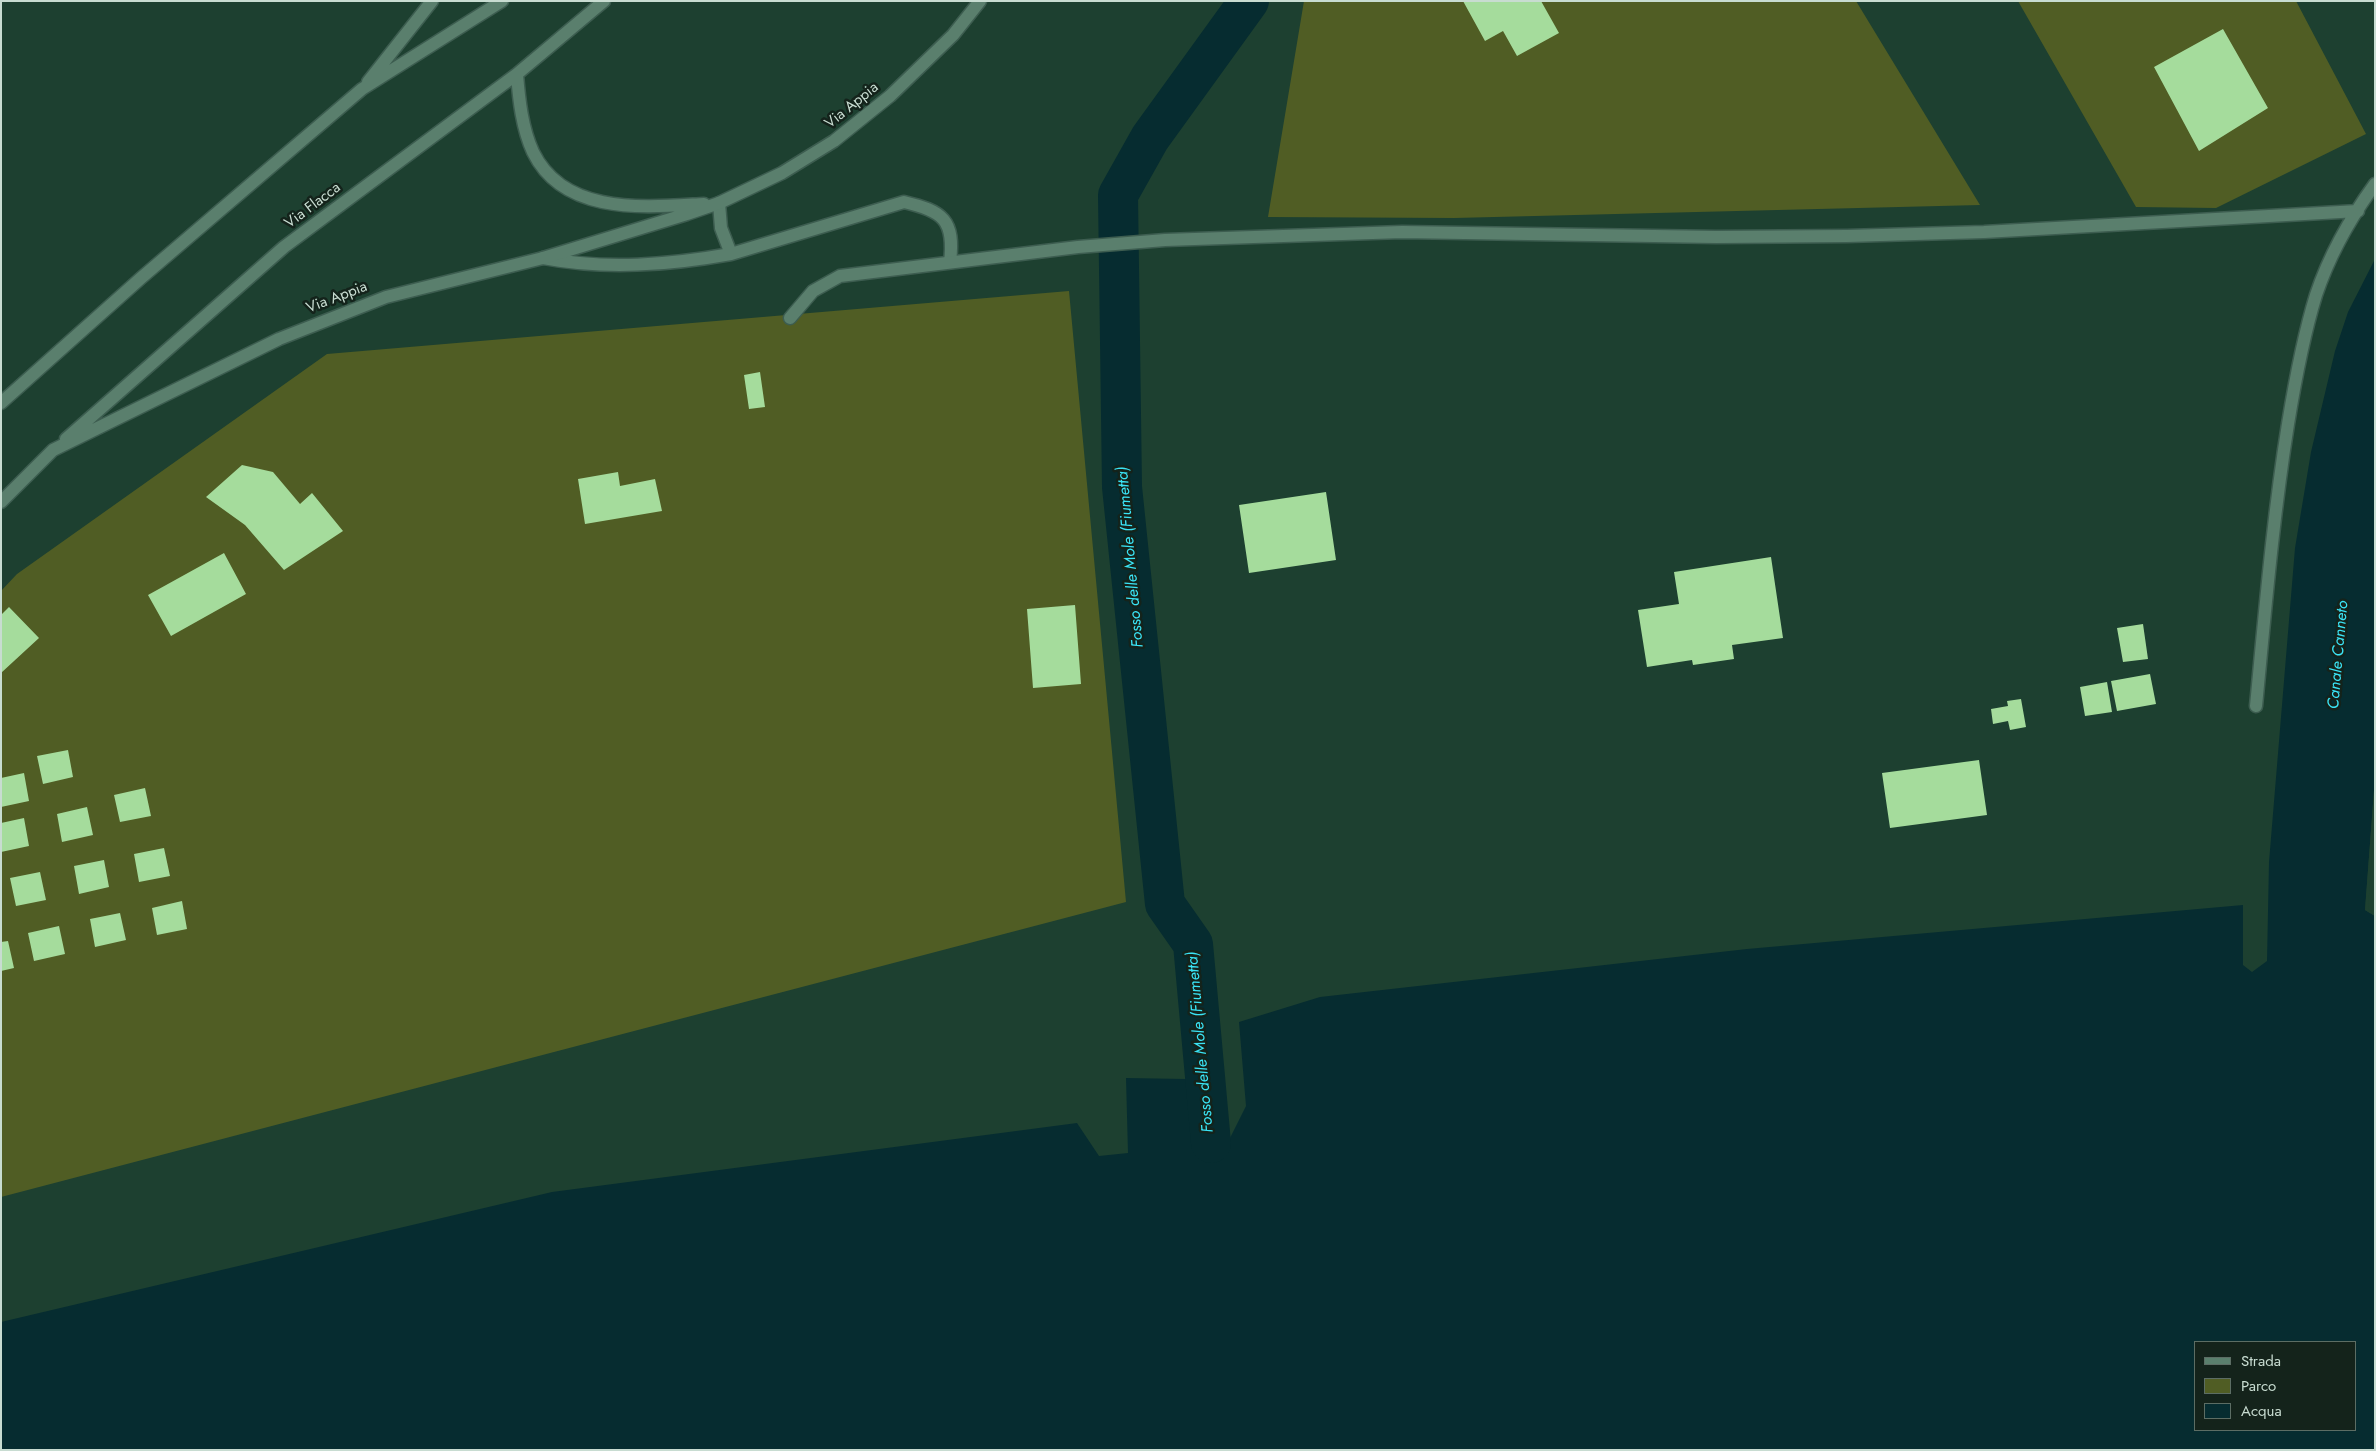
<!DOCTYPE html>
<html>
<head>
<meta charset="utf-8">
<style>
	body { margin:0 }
	#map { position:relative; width:2376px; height:1451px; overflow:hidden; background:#1d4030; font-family:Jost,sans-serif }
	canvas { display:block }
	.frame { position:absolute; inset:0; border:2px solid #c8dcd1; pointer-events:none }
	.legend { position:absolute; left:2194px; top:1341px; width:162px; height:90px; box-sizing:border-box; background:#14231b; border:1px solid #5c6d64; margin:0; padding:6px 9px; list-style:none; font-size:15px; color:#c8dcd1 }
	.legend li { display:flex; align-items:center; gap:10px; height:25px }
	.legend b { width:25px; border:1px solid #5c6d64 }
</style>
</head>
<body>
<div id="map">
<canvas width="2376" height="1451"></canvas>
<div class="frame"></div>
<ul class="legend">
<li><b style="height:6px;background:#5a7f6d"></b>Strada</li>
<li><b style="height:14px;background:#505d24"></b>Parco</li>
<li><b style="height:14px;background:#062c30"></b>Acqua</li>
</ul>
</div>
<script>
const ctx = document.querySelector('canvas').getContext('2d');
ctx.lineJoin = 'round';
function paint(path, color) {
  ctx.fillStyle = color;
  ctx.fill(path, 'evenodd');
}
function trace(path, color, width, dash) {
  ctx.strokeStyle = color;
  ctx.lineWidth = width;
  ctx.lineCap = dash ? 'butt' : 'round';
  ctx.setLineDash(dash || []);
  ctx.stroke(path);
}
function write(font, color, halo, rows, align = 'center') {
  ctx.font = font + ' Jost,sans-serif';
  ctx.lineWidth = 5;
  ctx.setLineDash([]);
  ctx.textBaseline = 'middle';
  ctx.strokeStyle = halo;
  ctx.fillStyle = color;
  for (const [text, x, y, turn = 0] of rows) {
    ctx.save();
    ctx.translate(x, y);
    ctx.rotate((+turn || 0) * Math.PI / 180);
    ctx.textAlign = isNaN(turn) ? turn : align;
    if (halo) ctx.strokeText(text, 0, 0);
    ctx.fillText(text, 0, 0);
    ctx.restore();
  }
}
paint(new Path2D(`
	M 1304,1 L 1856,1 L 1980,205 L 1454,218 L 1268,217 Z
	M 2018,1 L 2296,1 L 2366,134 L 2216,208 L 2136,207 Z
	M 1069,291 L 1126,902 L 1,1197 L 1,591 L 17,574 L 327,354 Z`), '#505d24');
paint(new Path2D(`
	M 2375,259 L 2375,777 L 2365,910 L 2375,916 L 2375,1450 L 1,1450 L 1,1322 L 552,1192 L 1077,1123 L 1099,1156 L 1128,1153 L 1126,1078 L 1186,1079 L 1195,1146 L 1229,1140 L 1246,1106 L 1239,1022 L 1320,997 L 1747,949 L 2243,905 L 2243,965 L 2252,972 L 2267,961 L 2269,862 L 2295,548 L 2311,452 L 2335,351 L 2348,312 ZM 2195,1342 L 2355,1342 L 2355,1430 L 2195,1430 Z`), '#062c30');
paint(new Path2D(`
	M 2375,777 L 2375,812 L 2368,909 L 2375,913 L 2375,916 L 2365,910 Z`), '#1d4030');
trace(new Path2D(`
	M 1211,1143 L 1193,944 L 1165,904 L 1122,487 L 1118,195 L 1150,138 L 1249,1`), '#062c30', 40);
paint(new Path2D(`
	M 1463,1 L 1541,1 L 1559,33 L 1517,56 L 1503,31 L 1485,41 Z
	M 2223,29 L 2268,108 L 2199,151 L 2154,67 Z
	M 760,372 L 765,407 L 749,409 L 744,375 Z
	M 242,465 L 273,472 L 300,504 L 312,493 L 343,531 L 284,570 L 245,525 L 206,497 Z
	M 618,472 L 620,486 L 655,479 L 662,511 L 585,524 L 578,479 Z
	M 1326,492 L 1336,560 L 1249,573 L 1239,505 Z
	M 224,553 L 246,594 L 171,636 L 148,595 Z
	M 1771,557 L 1783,638 L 1732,645 L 1734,659 L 1693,665 L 1692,660 L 1647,667 L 1638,610 L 1679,604 L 1674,572 Z
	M 1075,605 L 1081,684 L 1033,688 L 1027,609 Z
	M 9,607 L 39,638 L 1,673 L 1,615 Z
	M 2143,624 L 2148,659 L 2123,662 L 2117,628 Z
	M 2150,674 L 2156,704 L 2117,711 L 2111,681 Z
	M 2107,682 L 2112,712 L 2085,716 L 2080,687 Z
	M 2021,699 L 2026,727 L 2010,730 L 2008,721 L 1993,724 L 1991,709 L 2008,706 L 2007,701 Z
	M 68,750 L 73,777 L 43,784 L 37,756 Z
	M 1979,760 L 1987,815 L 1890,828 L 1882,773 Z
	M 24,773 L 29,801 L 1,807 L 1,778 Z
	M 145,788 L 151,816 L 120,822 L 114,795 Z
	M 87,807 L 93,835 L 62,842 L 57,814 Z
	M 24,818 L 29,846 L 1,852 L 1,823 Z
	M 164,848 L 170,876 L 139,882 L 134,854 Z
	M 104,860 L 109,887 L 79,894 L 74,866 Z
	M 40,872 L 46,900 L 16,906 L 10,878 Z
	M 182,901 L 187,929 L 157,935 L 152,908 Z
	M 120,913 L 126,940 L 95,947 L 90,919 Z
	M 59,926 L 65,954 L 34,961 L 28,933 Z
	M 8,941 L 14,968 L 1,971 L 1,942 Z`), '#a5dc9c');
const service = new Path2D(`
	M 731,254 L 904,202 C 943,211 955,220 950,262
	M 543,258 C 606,270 669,265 731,254 L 721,228 L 719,203`);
const minor = new Path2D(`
	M 790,318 L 813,291 L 840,276 L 1078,247 L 1165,240 L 1402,232 L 1716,237 L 1847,236 L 1984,232 L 2358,211
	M 2256,706 C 2265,612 2273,517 2288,424 C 2295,381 2303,337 2316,295 C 2329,256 2351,217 2375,184`);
const secondary = new Path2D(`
	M 517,74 C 519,100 522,128 533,152 C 564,216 646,207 704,204
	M 368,82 L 432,1
	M 1,403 L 141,278 L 362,89 L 502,1
	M 66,439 L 284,247 L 517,74 L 604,1
	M 1,502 L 53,450 L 279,339 L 386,297 L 543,258 L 687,214 L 719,203 L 782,173 L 834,141 L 890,96 L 953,35 L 980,1`);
trace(service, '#3d5d50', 15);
trace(minor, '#3d5d50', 15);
trace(secondary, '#3d5d50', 15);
trace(service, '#5a7f6d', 12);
trace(minor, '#5a7f6d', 12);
trace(secondary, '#5a7f6d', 12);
write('15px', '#c8dcd1', '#14231b', [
	["Via Appia",852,106,-39],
	["Via Flacca",313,206,-37],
	["Via Appia",337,298,-21]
]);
write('italic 16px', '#3ae4f5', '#14231b', [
	["Fosso delle Mole (Fiumetta)",1131,557,-95],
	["Canale Canneto",2339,655,-85],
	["Fosso delle Mole (Fiumetta)",1201,1042,-95]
]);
</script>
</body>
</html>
